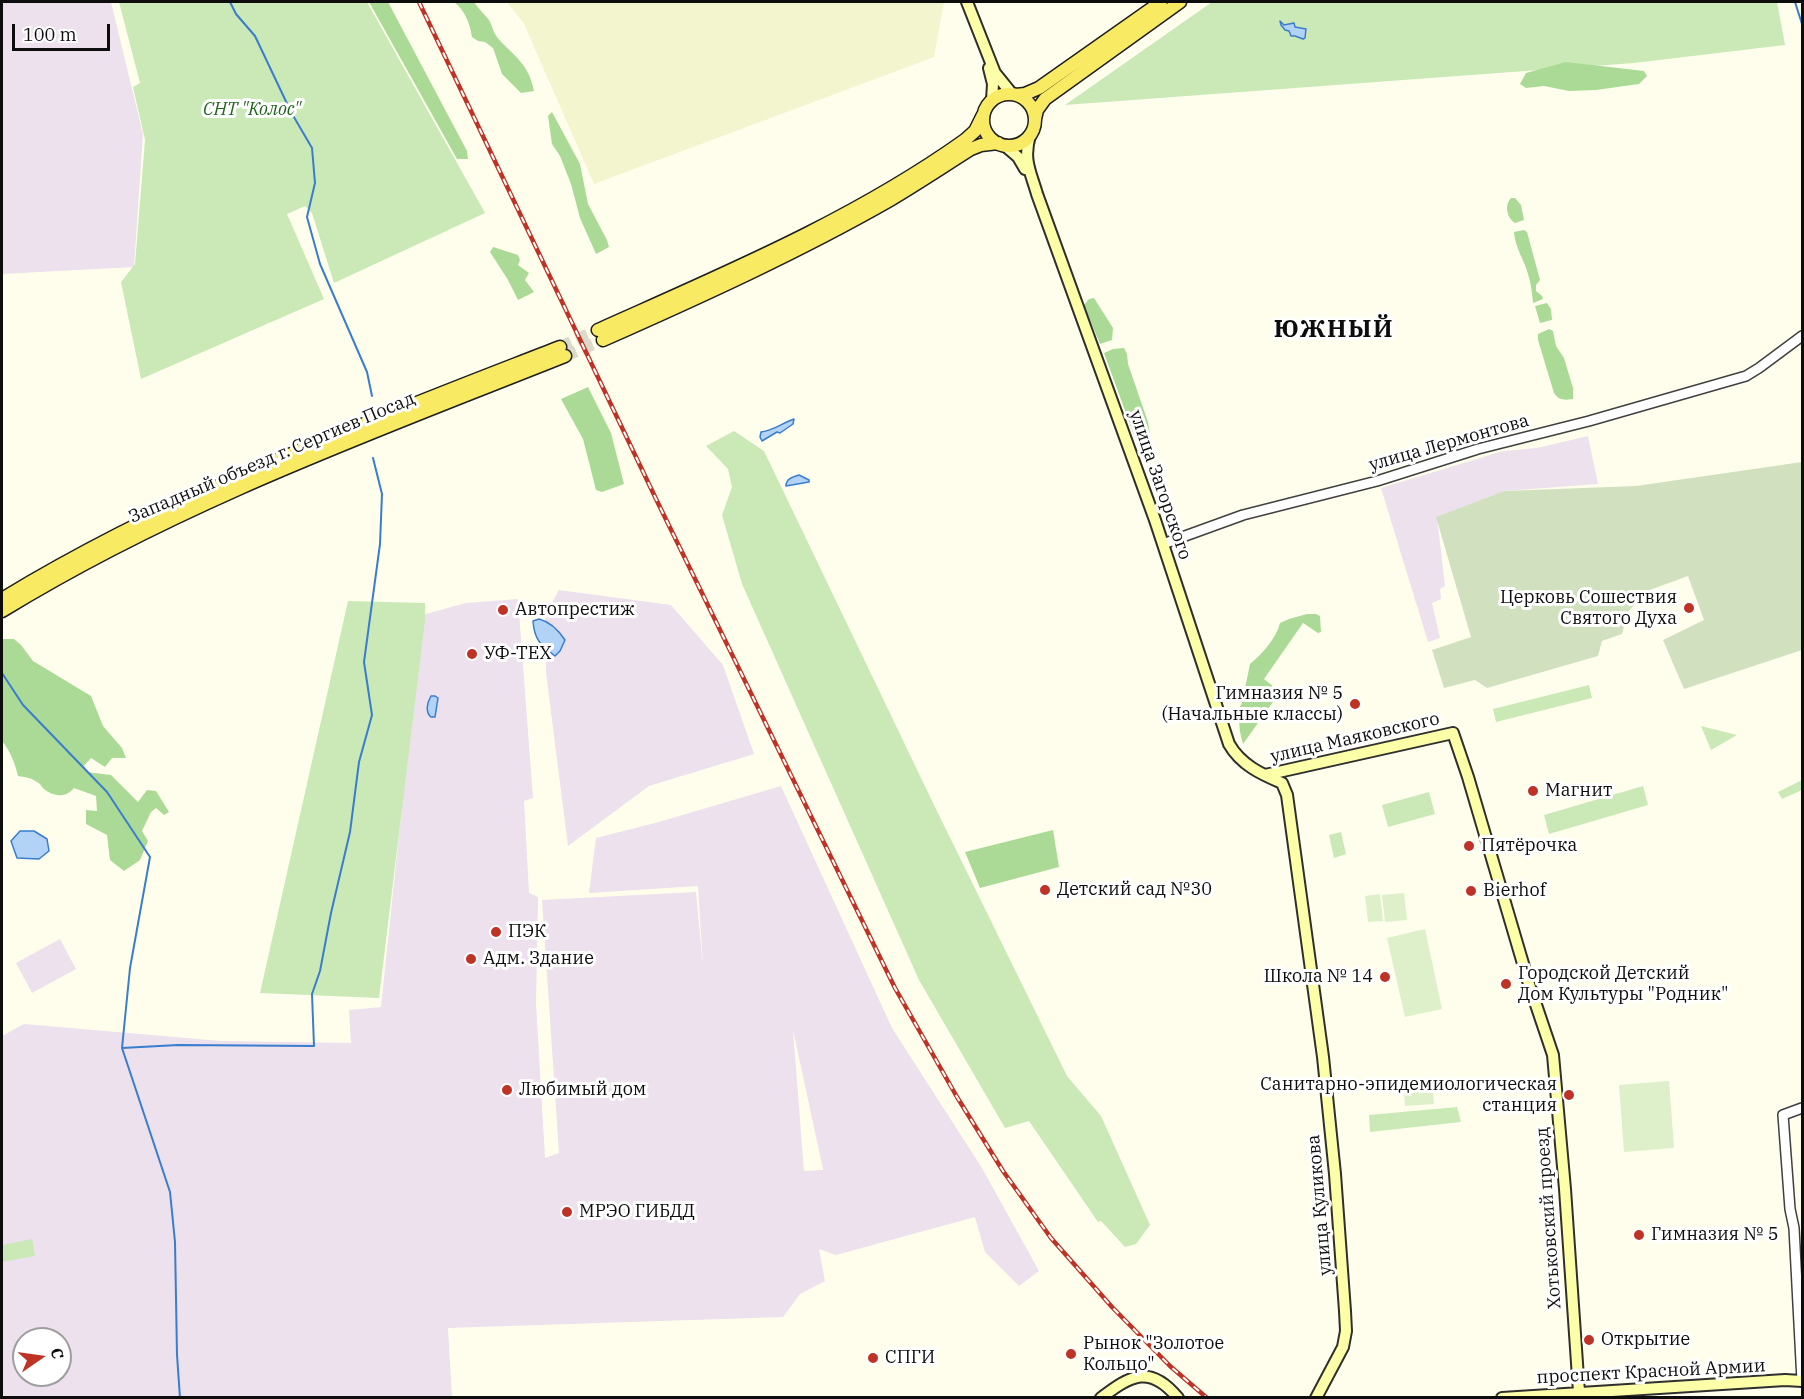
<!DOCTYPE html>
<html>
<head>
<meta charset="utf-8">
<style>
	body { margin:0 }
	#map { position:relative; width:1804px; height:1399px; overflow:hidden; background:#fffeed; font-family:"IBM Plex Serif",serif }
	canvas { display:block }
	.frame { position:absolute; inset:0; border:3px solid #0d0d0d; pointer-events:none }
	.north { position:absolute; left:12px; top:1327px; width:60px; height:60px; box-sizing:border-box; background:#fff; border:2px solid #9e9e9e; border-radius:50%; rotate:77deg; font-size:16px; font-weight:700; line-height:24px; text-align:center; color:#0d0d0d }
	.north::after { content:''; display:block; margin:auto; width:21px; height:27px; background:#be3325; clip-path:polygon(50% 0,100% 100%,50% 72%,0 100%) }
	.scale { position:absolute; left:12px; top:24px; width:98px; height:27px; box-sizing:border-box; border:3px solid #0d0d0d; border-top:0; padding-left:8px; font-size:18px; line-height:21px; white-space:nowrap; color:#0d0d0d; -webkit-text-stroke:4px #fff; paint-order:stroke }
</style>
</head>
<body>
<div id="map">
<canvas width="1804" height="1399"></canvas>
<div class="frame"></div>
<div class="north">С</div>
<div class="scale">100 m</div>
</div>
<script>
const ctx = document.querySelector('canvas').getContext('2d');
ctx.lineJoin = 'round';
function paint(path, color) {
  ctx.fillStyle = color;
  ctx.fill(path, 'evenodd');
}
function trace(path, color, width, dash) {
  ctx.strokeStyle = color;
  ctx.lineWidth = width;
  ctx.lineCap = dash ? 'butt' : 'round';
  ctx.setLineDash(dash || []);
  ctx.stroke(path);
}
function write(font, color, halo, rows, align = 'center') {
  ctx.font = font + ' "IBM Plex Serif",serif';
  ctx.lineWidth = 6;
  ctx.setLineDash([]);
  ctx.textBaseline = 'middle';
  ctx.strokeStyle = halo;
  ctx.fillStyle = color;
  for (const [text, x, y, turn = 0] of rows) {
    ctx.save();
    ctx.translate(x, y);
    ctx.rotate((+turn || 0) * Math.PI / 180);
    ctx.textAlign = isNaN(turn) ? turn : align;
    if (halo) ctx.strokeText(text, 0, 0);
    ctx.fillText(text, 0, 0);
    ctx.restore();
  }
}
paint(new Path2D(`
	M 2,2 L 111,2 L 143,134 L 134,267 L 2,274 Z
	M 1588,436 L 1598,484 L 1504,491 L 1437,517 L 1445,586 L 1440,589 L 1441,599 L 1432,603 L 1440,638 L 1428,642 L 1381,488 L 1503,451 L 1537,448 Z
	M 559,590 L 671,605 L 723,665 L 754,754 L 649,786 L 568,846 L 546,673 L 545,615 Z
	M 518,599 L 533,798 L 524,801 L 529,893 L 538,897 L 536,1003 L 545,1158 L 559,1153 L 542,900 L 696,892 L 703,967 L 698,886 L 589,893 L 596,838 L 659,822 L 781,786 L 892,1028 L 982,1168 L 1039,1271 L 1019,1286 L 985,1252 L 975,1217 L 836,1255 L 819,1249 L 825,1281 L 800,1294 L 783,1317 L 448,1328 L 452,1397 L 2,1397 L 2,1036 L 24,1024 L 221,1041 L 351,1043 L 349,1010 L 381,1007 L 422,615 L 466,603 ZM 793,1030 L 823,1169 L 823,1170 L 804,1171 ZM 24,1339 L 60,1339 L 60,1375 L 24,1375 Z
	M 60,939 L 76,969 L 32,993 L 16,963 Z`), '#ece1ec');
paint(new Path2D(`
	M 507,2 L 944,2 L 934,57 L 594,184 L 524,24 Z`), '#f3f5ce');
paint(new Path2D(`
	M 119,2 L 367,2 L 485,213 L 334,283 L 312,213 L 305,206 L 287,214 L 324,299 L 141,379 L 121,282 L 135,264 L 145,140 L 133,87 L 140,83 Z
	M 1212,2 L 1777,2 L 1785,45 L 1634,63 L 1065,105 Z
	M 734,431 L 764,451 L 934,805 L 1067,1076 L 1101,1116 L 1150,1225 L 1136,1244 L 1125,1247 L 1101,1221 L 1098,1222 L 1029,1121 L 1005,1128 L 919,980 L 742,584 L 722,515 L 732,487 L 728,469 L 706,446 Z
	M 348,601 L 425,603 L 425,620 L 379,998 L 260,993 Z
	M 1589,685 L 1592,698 L 1496,722 L 1493,709 Z
	M 1701,726 L 1737,735 L 1711,750 Z
	M 1802,780 L 1802,790 L 1782,799 L 1778,792 Z
	M 1643,786 L 1648,805 L 1549,834 L 1544,815 Z
	M 1429,792 L 1435,814 L 1388,827 L 1382,805 Z
	M 1341,832 L 1346,854 L 1334,858 L 1329,835 Z
	M 1457,1107 L 1461,1122 L 1370,1132 L 1369,1115 Z
	M 32,1239 L 35,1256 L 2,1262 L 2,1245 Z`), '#cae9b7');
paint(new Path2D(`
	M 369,2 L 388,2 L 467,151 L 468,159 L 457,159 Z
	M 454,2 L 474,2 C 478,8 484,14 489,20 C 492,25 493,32 497,37 C 513,56 529,63 534,91 L 521,93 L 502,74 L 493,48 L 485,42 L 478,41 L 472,37 C 470,24 465,10 454,2 Z
	M 1566,62 L 1644,71 L 1647,76 L 1639,84 L 1596,90 L 1569,91 L 1544,86 L 1526,88 L 1520,84 L 1526,73 Z
	M 552,112 L 580,164 L 588,204 L 607,240 L 609,247 L 596,254 L 580,218 L 571,184 L 560,156 L 552,144 L 548,116 Z
	M 1511,198 L 1515,198 L 1521,205 L 1524,220 L 1515,223 C 1507,218 1504,205 1511,198 Z
	M 1524,230 L 1527,232 L 1540,280 L 1536,285 L 1536,291 L 1542,296 L 1543,299 L 1533,303 C 1532,293 1531,283 1528,274 C 1524,259 1515,248 1514,232 Z
	M 493,247 L 518,255 L 520,260 L 518,265 L 529,273 L 525,280 L 534,292 L 518,300 L 508,280 L 490,252 Z
	M 1094,298 L 1113,328 L 1112,340 L 1100,344 L 1084,305 L 1089,299 Z
	M 1547,303 L 1551,309 L 1552,320 L 1540,323 L 1535,306 Z
	M 1549,329 L 1553,331 L 1556,346 L 1564,358 L 1573,388 L 1573,399 C 1565,400 1559,401 1554,393 L 1538,340 L 1538,334 Z
	M 1124,348 L 1127,354 L 1128,364 L 1148,422 L 1150,434 L 1139,439 L 1135,438 L 1104,353 L 1113,349 Z
	M 588,387 L 611,433 L 624,484 L 602,492 L 596,490 L 583,439 L 561,399 Z
	M 1307,614 L 1316,614 L 1320,616 L 1321,632 L 1318,633 L 1303,623 L 1264,679 L 1280,692 L 1243,744 L 1240,732 L 1238,710 L 1242,703 L 1250,664 C 1262,654 1276,639 1280,623 L 1289,619 Z
	M 2,639 L 14,639 L 21,645 L 33,661 L 91,696 L 103,726 L 122,748 L 126,758 L 112,758 L 105,767 L 91,758 L 84,766 L 87,772 L 111,775 L 138,802 L 147,790 L 156,791 L 169,812 L 164,815 L 156,808 L 151,812 L 142,831 L 148,841 L 140,860 L 124,871 L 110,860 L 107,835 L 86,824 L 86,810 L 97,811 L 96,796 L 74,788 C 66,798 54,797 44,789 C 41,786 41,784 37,782 C 32,778 25,777 18,776 C 15,763 10,751 2,741 Z
	M 1053,830 L 1059,867 L 980,888 L 965,852 Z`), '#abda96');
paint(new Path2D(`
	M 1802,462 L 1802,650 L 1684,689 L 1663,640 L 1704,620 L 1688,576 L 1647,591 L 1628,612 L 1622,634 L 1602,641 L 1598,656 L 1487,688 L 1475,680 L 1444,688 L 1432,650 L 1471,637 L 1436,517 L 1504,491 L 1636,486 Z`), '#d1e1bf');
paint(new Path2D(`
	M 1404,893 L 1407,920 L 1385,922 L 1382,895 Z
	M 1380,894 L 1383,921 L 1368,922 L 1365,896 Z
	M 1425,929 L 1442,1009 L 1405,1017 L 1387,938 Z
	M 1669,1081 L 1674,1148 L 1624,1152 L 1619,1085 Z
	M 1433,1091 L 1434,1104 L 1405,1106 L 1404,1093 Z`), '#ddf0c9');
const water = new Path2D(`
	M 1280,21 L 1284,25 L 1294,23 L 1295,27 L 1306,29 L 1305,38 L 1303,39 L 1295,36 L 1291,36 L 1289,31 L 1285,30 L 1281,25 Z
	M 794,419 L 793,424 L 780,433 L 777,432 L 762,441 L 760,437 L 761,432 C 775,430 782,423 794,419 Z
	M 799,475 L 809,480 L 809,482 L 786,486 C 786,479 792,477 799,475 Z
	M 539,619 C 551,622 559,631 565,640 L 560,651 L 555,656 C 541,646 534,639 533,621 Z
	M 431,696 L 435,696 L 438,698 L 435,717 L 431,717 C 425,712 427,703 431,696 Z
	M 20,831 L 34,831 L 47,839 L 49,851 L 39,859 L 17,858 L 11,841 Z`);
paint(water, '#b2d3f6');
trace(water, '#397dce', 1.5);
trace(new Path2D(`
	M 230,2 L 236,14 L 255,36 L 291,112 L 312,148 L 315,183 L 307,217 L 320,264 L 367,372 L 372,396
	M 1795,2 L 1802,24
	M 2,673 L 23,705 L 107,792 L 150,857 L 130,968 L 122,1048 L 170,1192 L 175,1242 L 177,1355 L 180,1398
	M 122,1048 L 178,1045 L 314,1046 L 312,994 L 320,971 L 331,913 L 350,832 L 359,762 L 372,715 L 364,662 L 380,544 L 382,494 L 373,458`), '#397dce', 2);
trace(new Path2D(`
	M 560,347 L 598,330
	M 565,356 L 603,340`), '#dbdacb', 12, [12, 6]);
const tertiary = new Path2D(`
	M 1163,544 L 1243,515 L 1377,481 L 1478,449 L 1589,421 L 1746,376 L 1759,368 L 1802,336
	M 1802,1381 L 1794,1228 L 1790,1209 L 1783,1115 L 1802,1108`);
const secondary = new Path2D(`
	M 967,2 L 995,73 L 1012,94
	M 989,68 L 993,84 L 992,100
	M 1030,135 C 1023,160 1030,170 1037,194 L 1155,520 L 1229,744 C 1241,765 1261,774 1282,783 L 1287,795 L 1323,1057 L 1335,1174 L 1345,1311 L 1346,1331 L 1343,1347 L 1316,1398
	M 1004,145 L 1018,157 L 1025,169
	M 1265,775 L 1453,733 L 1468,777 L 1529,984 L 1553,1055 L 1565,1189 L 1579,1392
	M 1101,1398 C 1131,1375 1150,1364 1178,1398
	M 1502,1398 L 1785,1380 L 1802,1381`);
const primary = new Path2D(`
	M983 120a26 26 0 1 1 52 0a26 26 0 1 1-52 0Z
	M 1016,95 L 1025,94 L 1039,88 L 1161,2
	M 1035,119 L 1037,110 L 1045,99 L 1180,2
	M 598,330 C 723,274 853,220 965,140 L 975,131 L 983,115
	M 603,340 C 700,297 797,253 890,200 C 917,184 944,166 971,149 L 981,145 L 998,143
	M 2,599 C 176,493 370,421 560,347
	M 2,611 C 178,503 374,432 565,356`);
trace(tertiary, '#404040', 12);
trace(secondary, '#2f2f2f', 14);
trace(primary, '#1e1e1e', 15);
trace(tertiary, '#fff', 9);
trace(secondary, '#fcffa8', 10);
trace(primary, '#f9ea63', 12);
const rail = new Path2D(`
	M 419,2 L 657,501 L 895,988 L 957,1097 L 1003,1171 L 1051,1238 L 1112,1307 L 1170,1366 L 1207,1398`);
trace(rail, '#be3325', 4.5);
trace(rail, '#fff', 2, [7]);
for (const [x, y, r, color] of [
	[1689,608,6,"#be3325"],
	[503,610,6,"#be3325"],
	[472,654,6,"#be3325"],
	[1355,704,6,"#be3325"],
	[1533,791,6,"#be3325"],
	[1469,846,6,"#be3325"],
	[1045,890,6,"#be3325"],
	[1471,891,6,"#be3325"],
	[496,932,6,"#be3325"],
	[471,959,6,"#be3325"],
	[1385,977,6,"#be3325"],
	[1506,984,6,"#be3325"],
	[507,1090,6,"#be3325"],
	[1569,1095,6,"#be3325"],
	[567,1212,6,"#be3325"],
	[1639,1235,6,"#be3325"],
	[1589,1340,6,"#be3325"],
	[1071,1354,6,"#be3325"],
	[873,1358,6,"#be3325"]
]) {
  const dot = new Path2D();
  dot.arc(x, y, r, 0, 2 * Math.PI);
  ctx.fillStyle = color;
  ctx.fill(dot);
  trace(dot, '#fff', 2);
}
write('italic 18px', '#22651d', '#fff', [
	["СНТ \"Колос\"",252,110]
]);
write('18px', '#0d0d0d', '#fff', [
	["улица Лермонтова",1449,443,-16],
	["Западный объезд г. Сергиев Посад",272,458,-23],
	["улица Загорского",1160,485,71],
	["улица Маяковского",1355,738,-13],
	["улица Куликова",1320,1205,-95],
	["Хотьковский проезд",1549,1218,-94],
	["проспект Красной Армии",1651,1372,-3]
]);
write('18px', '#0d0d0d', '#fff', [
	["Церковь Сошествия",1677,598,"right"],
	["Святого Духа",1677,619,"right"],
	["Автопрестиж",515,610],
	["УФ-ТЕХ",484,654],
	["Гимназия № 5",1343,694,"right"],
	["(Начальные классы)",1343,715,"right"],
	["Магнит",1545,791],
	["Пятёрочка",1481,846],
	["Детский сад №30",1057,890],
	["Bierhof",1483,891],
	["ПЭК",508,932],
	["Адм. Здание",483,959],
	["Городской Детский",1518,974],
	["Дом Культуры \"Родник\"",1518,995],
	["Школа № 14",1373,977,"right"],
	["Санитарно-эпидемиологическая",1557,1085,"right"],
	["станция",1557,1106,"right"],
	["Любимый дом",519,1090],
	["МРЭО ГИБДД",579,1212],
	["Гимназия № 5",1651,1235],
	["Открытие",1601,1340],
	["Рынок \"Золотое",1083,1344],
	["Кольцо\"",1083,1365],
	["СПГИ",885,1358]
], 'left');
ctx.letterSpacing = '1.5px';
write('bold 24px', '#0d0d0d', '#fff', [
	["ЮЖНЫЙ",1334,330]
]);
ctx.letterSpacing = '0px';
</script>
</body>
</html>
